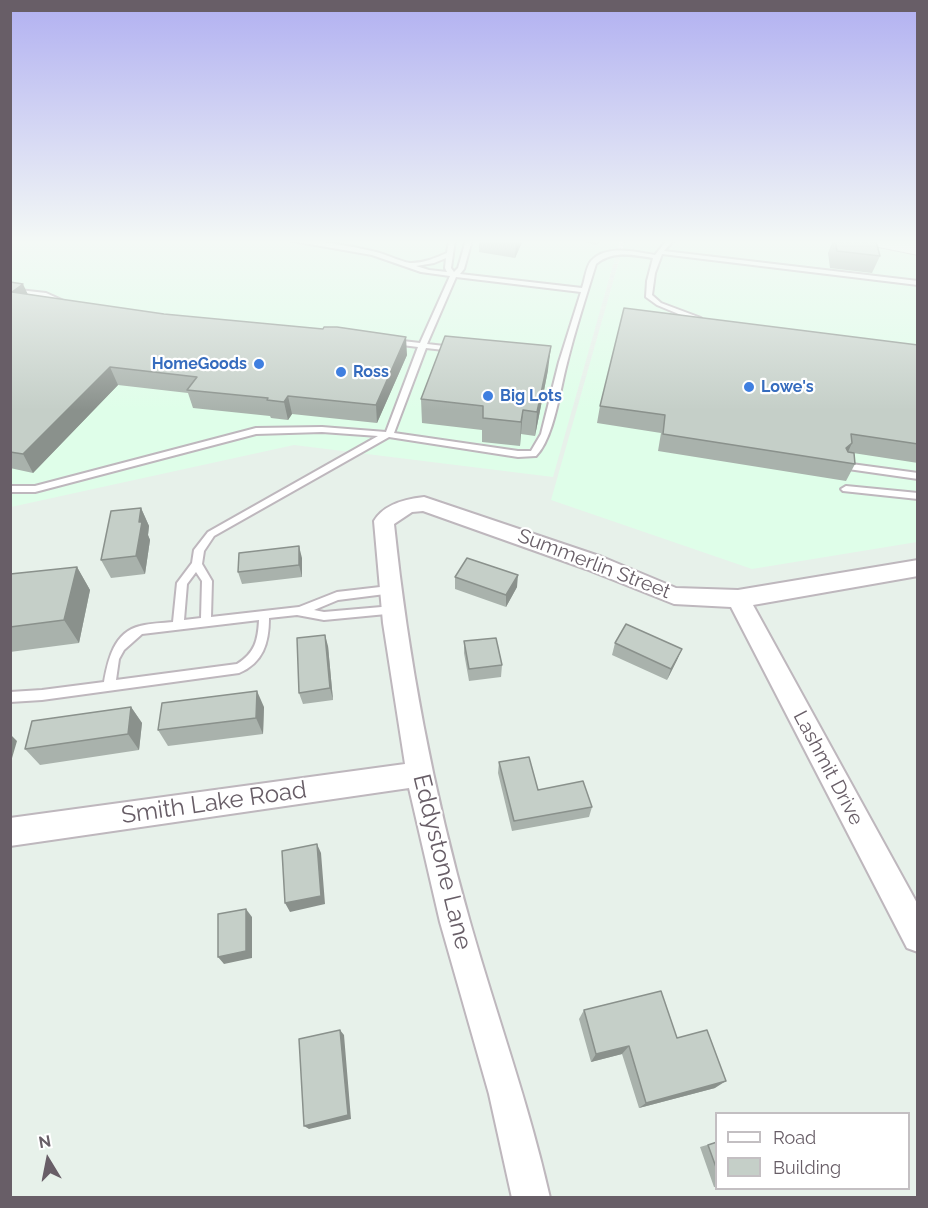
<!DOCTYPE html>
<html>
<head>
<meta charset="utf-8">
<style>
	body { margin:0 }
	#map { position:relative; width:928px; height:1208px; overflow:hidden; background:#e7f1ea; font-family:Raleway,sans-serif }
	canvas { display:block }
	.frame { position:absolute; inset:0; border:12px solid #685e67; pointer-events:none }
	.legend { position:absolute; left:715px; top:1112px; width:195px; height:78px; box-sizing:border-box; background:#fff; border:2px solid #c3bfc2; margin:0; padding:8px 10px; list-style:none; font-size:18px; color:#685e67 }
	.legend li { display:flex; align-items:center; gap:12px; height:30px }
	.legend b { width:30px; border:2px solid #c3bfc2 }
	.north { position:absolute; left:18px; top:1130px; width:60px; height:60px; -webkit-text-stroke:4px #fff; paint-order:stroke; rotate:350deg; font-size:16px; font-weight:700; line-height:24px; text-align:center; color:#685e67 }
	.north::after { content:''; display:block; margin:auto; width:21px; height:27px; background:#685e67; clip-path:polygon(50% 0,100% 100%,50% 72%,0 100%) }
</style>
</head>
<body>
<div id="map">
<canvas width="928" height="1208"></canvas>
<div class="frame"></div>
<ul class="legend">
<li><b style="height:8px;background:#fff"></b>Road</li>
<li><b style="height:16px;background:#c5cfc8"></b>Building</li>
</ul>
<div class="north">N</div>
</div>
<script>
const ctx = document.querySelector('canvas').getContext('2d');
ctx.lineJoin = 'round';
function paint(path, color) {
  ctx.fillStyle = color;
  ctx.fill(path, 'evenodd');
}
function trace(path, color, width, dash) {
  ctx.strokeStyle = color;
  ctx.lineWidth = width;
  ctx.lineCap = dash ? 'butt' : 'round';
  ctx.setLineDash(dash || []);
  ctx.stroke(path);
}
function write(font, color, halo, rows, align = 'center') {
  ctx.font = font + ' Raleway,sans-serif';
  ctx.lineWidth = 4.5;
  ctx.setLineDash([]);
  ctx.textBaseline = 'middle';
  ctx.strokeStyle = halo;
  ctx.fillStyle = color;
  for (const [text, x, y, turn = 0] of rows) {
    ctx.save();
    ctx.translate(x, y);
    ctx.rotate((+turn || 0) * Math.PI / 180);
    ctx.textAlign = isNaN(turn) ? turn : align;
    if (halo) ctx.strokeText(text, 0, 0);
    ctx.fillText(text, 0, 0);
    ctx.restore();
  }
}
paint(new Path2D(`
	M 10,240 L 620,240 L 553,477 L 294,445 L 11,507 Z
	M 625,240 L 837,240 L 917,255 L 917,542 L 752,569 L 551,500 Z`), '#dffee9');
const lane = new Path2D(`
	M 287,240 C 317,240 347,245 376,252 C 385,254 404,263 411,263 C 424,263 435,258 447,253 L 449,240 L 455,240 L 451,268 L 454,272 L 458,268 L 466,240 L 472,240 L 464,269 L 460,274 L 582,288 C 585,280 586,267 591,261 C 606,244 637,252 655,255 L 667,240 L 674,240 L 664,251 L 918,281 L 918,285 L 662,254 L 655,273 L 652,295 L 661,303 L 701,318 L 701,322 L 698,322 L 657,305 L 646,297 L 647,281 L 653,258 C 634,255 613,250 596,264 C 586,297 575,330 567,363 C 560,389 554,438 536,456 L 518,457 L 389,437 L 214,536 L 204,551 L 202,564 L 212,581 L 211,617 L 299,607 L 337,592 L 389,586 L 394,590 L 393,593 L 338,600 L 314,610 L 324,612 L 393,606 L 397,607 L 398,610 L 397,613 L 324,620 L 297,615 L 269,618 C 269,643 263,663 239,673 L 42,700 L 10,702 L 10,692 L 42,690 L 104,682 C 108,660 114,632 140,626 C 151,623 162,623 173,622 L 177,583 L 192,563 L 194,550 L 208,532 L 378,436 L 322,432 L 256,434 L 35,492 L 10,492 L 10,486 L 35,486 L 256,428 L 322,427 L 386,432 L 418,347 L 394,344 L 390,342 L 394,340 L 420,343 L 450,276 L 421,272 L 372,255 ZM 446,258 L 445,268 L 447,272 L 429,270 L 416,266 L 434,263 ZM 456,277 L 581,292 L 559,362 L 541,434 L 531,451 L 518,451 L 394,433 L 426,348 L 453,351 L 457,349 L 453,347 L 427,344 ZM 196,572 L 202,581 L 201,618 L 184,620 L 187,584 ZM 259,620 C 258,640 255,653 237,664 L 116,680 L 119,659 L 124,650 L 142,634 Z
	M 586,240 L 599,240 L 599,241 L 596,243 Z
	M 10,289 L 46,293 L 66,302 L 63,304 L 45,297 L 10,293 Z
	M 844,463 L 918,473 L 918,479 L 841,468 L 840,466 Z
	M 846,486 L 918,493 L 918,499 L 843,491 L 841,489 Z`);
const street = new Path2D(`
	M 424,497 L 602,557 L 676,588 L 738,590 L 918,560 L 918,576 L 753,605 L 918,905 L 918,952 L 907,948 L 731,607 L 674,604 L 586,569 L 423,511 L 412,512 L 394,524 C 408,659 433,791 470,922 C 496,1014 529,1104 550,1198 L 512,1198 L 489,1094 L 440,922 L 409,788 L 10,846 L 10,818 L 405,764 L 383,623 L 374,521 C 384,504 406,499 424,497 Z`);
const secondary = new Path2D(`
	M 862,240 L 902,240 L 918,243 L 918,255 L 864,244 Z`);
trace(lane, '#beb7bd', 4);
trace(street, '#beb7bd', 4);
trace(secondary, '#bfb5bd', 2);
paint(lane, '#fff');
paint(street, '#fff');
paint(secondary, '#fff');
paint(new Path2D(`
	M 479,240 L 523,240 L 515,258 L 479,252 Z
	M 833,240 L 870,240 L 880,256 L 872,273 L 830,268 L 828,253 Z
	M 10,282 L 27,294 L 407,355 L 377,423 L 292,414 L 288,420 L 271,418 L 270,416 L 193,408 L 188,393 L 118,385 L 33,473 L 10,468 Z
	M 918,345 L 918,463 L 853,453 L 855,464 L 846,481 L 658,451 L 661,433 L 597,423 L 600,406 Z
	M 548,370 L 535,436 L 521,434 L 520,446 L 482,442 L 482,430 L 422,423 L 421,399 Z
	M 141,508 L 149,526 L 148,535 L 150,540 L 145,574 L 111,578 L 101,560 Z
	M 302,558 L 302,577 L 242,584 L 238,572 Z
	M 77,567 L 90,590 L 79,643 L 10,652 L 10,574 Z
	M 455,577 L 517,587 L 506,607 L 455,589 Z
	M 464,641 L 502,665 L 501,677 L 469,681 L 464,653 Z
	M 615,643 L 682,649 L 677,660 L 667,680 L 612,655 Z
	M 328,646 L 333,700 L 303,704 L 299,693 Z
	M 131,707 L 142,723 L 139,750 L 40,765 L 25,749 Z
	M 264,707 L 263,734 L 168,746 L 158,730 Z
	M 499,762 L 538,790 L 592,807 L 589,817 L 512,831 L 498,773 Z
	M 584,1010 L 677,1038 L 715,1088 L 639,1108 L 622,1054 L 591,1062 L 579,1019 Z
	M 717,1142 L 717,1187 L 714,1187 L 700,1147 Z`), '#a9b2ac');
paint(new Path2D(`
	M 517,240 L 523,240 L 515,258 L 516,241 Z
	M 23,284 L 31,301 L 12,292 Z
	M 406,337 L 407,355 L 377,423 L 376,405 Z
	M 551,346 L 548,370 L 535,436 L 537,412 Z
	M 110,367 L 118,385 L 33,473 L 23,454 Z
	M 288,396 L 292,414 L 288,420 L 284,402 Z
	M 523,410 L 520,446 L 521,422 Z
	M 852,443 L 844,461 L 846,448 Z
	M 141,508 L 149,526 L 148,535 L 150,540 L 145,574 L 136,556 L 139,522 Z
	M 299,546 L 302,558 L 302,577 L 299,565 Z
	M 77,567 L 90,590 L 79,643 L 64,620 Z
	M 518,575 L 517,587 L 506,607 L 506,595 Z
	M 325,635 L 328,646 L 333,700 L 330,688 Z
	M 682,649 L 677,660 L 667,680 L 671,669 Z
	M 257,691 L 264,707 L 263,734 L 256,718 Z
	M 131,707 L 142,723 L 139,750 L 128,734 Z
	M 10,734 L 17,741 L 10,765 Z
	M 317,844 L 321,853 L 325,904 L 290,912 L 285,903 Z
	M 246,909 L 252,917 L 252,958 L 224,964 L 218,957 Z
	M 340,1030 L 344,1035 L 351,1119 L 309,1129 L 304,1126 Z
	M 629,1046 L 622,1054 L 591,1062 L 596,1054 Z
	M 726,1081 L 715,1088 L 639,1108 L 646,1103 Z`), '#8a918c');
const building = new Path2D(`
	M 835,240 L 876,241 L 880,256 L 837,251 Z
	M 10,282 L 23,284 L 12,292 L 164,314 L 323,329 L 324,327 L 337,327 L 406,337 L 376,405 L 288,396 L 284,402 L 267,400 L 268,398 L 187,390 L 197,377 L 110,367 L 23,454 L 10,452 Z
	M 624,308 L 918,345 L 918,444 L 851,434 L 852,443 L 846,448 L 848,452 L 854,453 L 855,464 L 663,434 L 665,415 L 600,406 Z
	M 445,336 L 551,346 L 537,412 L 523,410 L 521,422 L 483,418 L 483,406 L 421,399 Z
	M 141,508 L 139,522 L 142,522 L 136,556 L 101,560 L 111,511 Z
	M 299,546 L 299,565 L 238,572 L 239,553 Z
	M 467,558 L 518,575 L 506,595 L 455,577 Z
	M 77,567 L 64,620 L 10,627 L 10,574 Z
	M 626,624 L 682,649 L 671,669 L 615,643 Z
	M 325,635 L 330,688 L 299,693 L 297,638 Z
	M 496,638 L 502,665 L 469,669 L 464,641 Z
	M 257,691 L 256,718 L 158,730 L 162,703 Z
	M 131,707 L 128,734 L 25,749 L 32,721 Z
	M 529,757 L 538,790 L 583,781 L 592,807 L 514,821 L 499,762 Z
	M 317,844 L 321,896 L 285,903 L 282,851 Z
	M 246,909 L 246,951 L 218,957 L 218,914 Z
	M 661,991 L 677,1038 L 707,1030 L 726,1081 L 646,1103 L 629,1046 L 596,1054 L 584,1010 Z
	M 340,1030 L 348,1115 L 304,1126 L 299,1039 Z
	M 717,1142 L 717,1170 L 708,1145 Z`);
paint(building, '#c5cfc8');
trace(building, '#8a918c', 1.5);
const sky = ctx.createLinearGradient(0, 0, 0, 410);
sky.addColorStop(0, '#b1b0f1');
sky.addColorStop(0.59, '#f4f9f6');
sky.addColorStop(1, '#f4f9f600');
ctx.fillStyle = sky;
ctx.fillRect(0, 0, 928, 410);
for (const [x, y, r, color] of [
	[259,364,6,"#3f7fe0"],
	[341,372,6,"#3f7fe0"],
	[749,387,6,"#3f7fe0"],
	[488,396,6,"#3f7fe0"]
]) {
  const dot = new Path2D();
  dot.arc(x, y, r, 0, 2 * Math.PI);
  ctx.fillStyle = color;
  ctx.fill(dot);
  trace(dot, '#fff', 2);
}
write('bold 16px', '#366cbe', '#fff', [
	["HomeGoods",247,364,"right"],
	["Ross",353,372],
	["Lowe's",761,387],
	["Big Lots",500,396]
], 'left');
write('20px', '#685e67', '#fff', [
	["Summerlin Street",594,564,21],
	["Lashmit Drive",828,768,62]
]);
write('24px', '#685e67', '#fff', [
	["Smith Lake Road",214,803,-8],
	["Eddystone Lane",442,862,76]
]);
</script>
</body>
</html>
